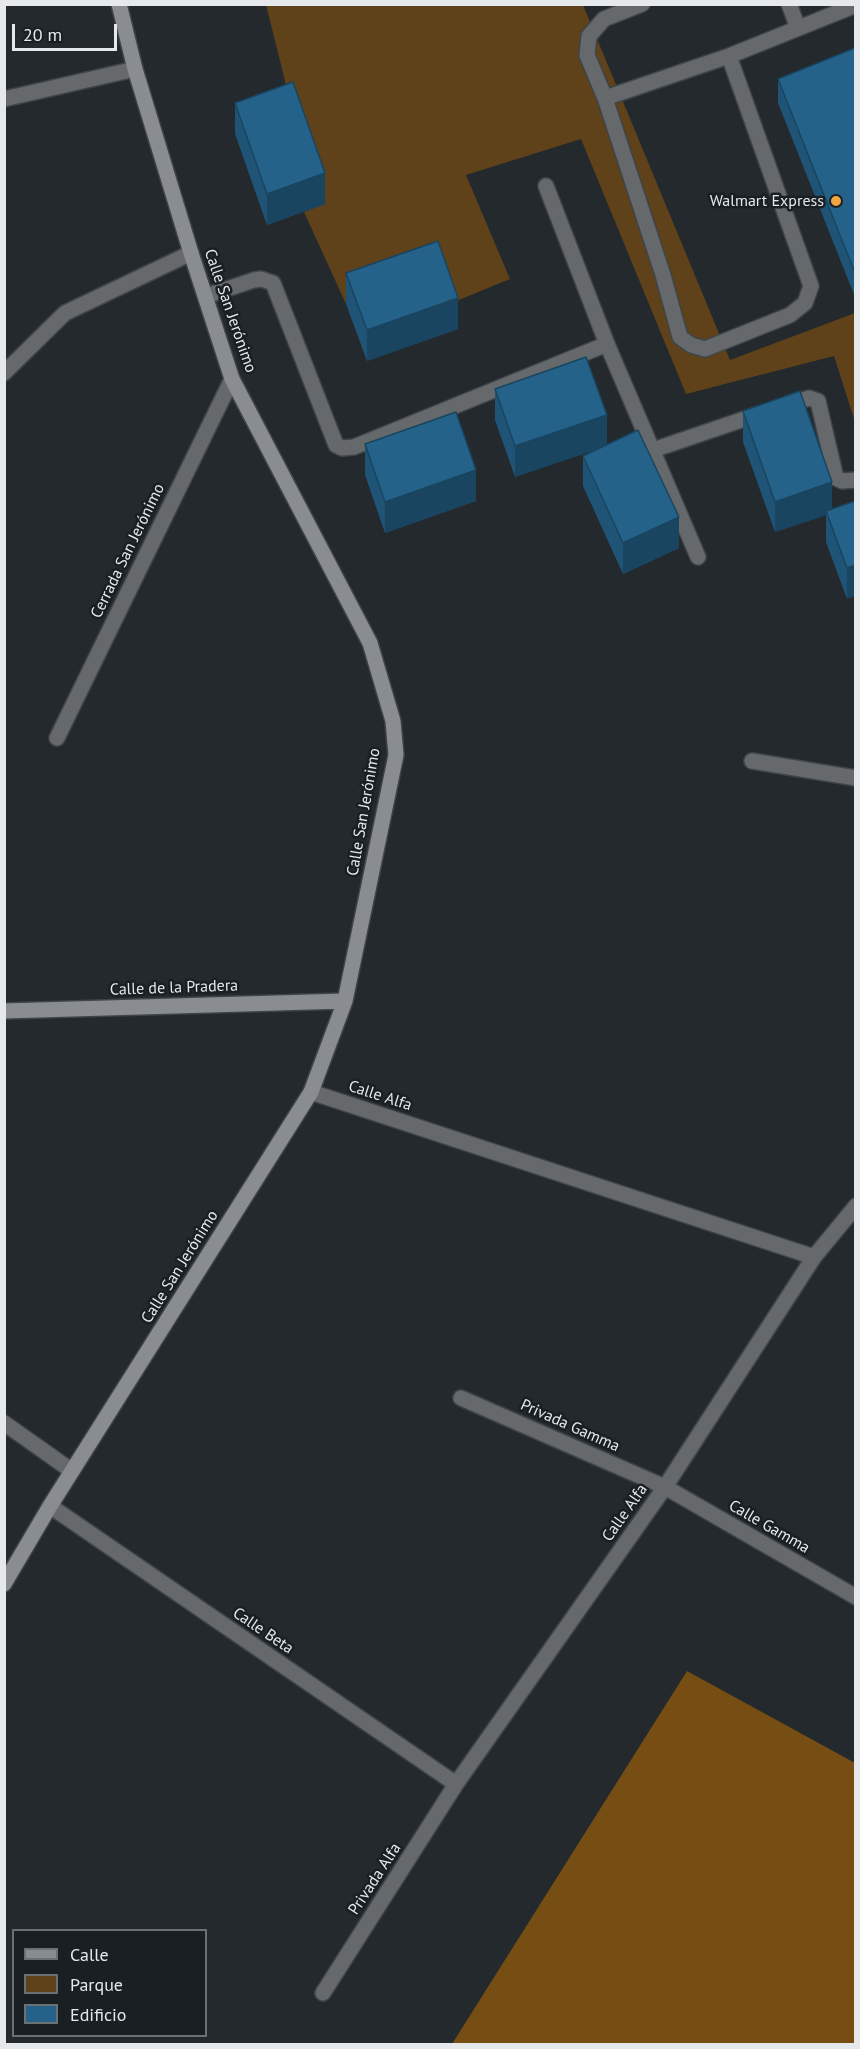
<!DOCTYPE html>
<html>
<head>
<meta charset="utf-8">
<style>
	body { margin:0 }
	#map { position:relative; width:860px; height:2049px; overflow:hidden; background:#23292d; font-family:"PT Sans",sans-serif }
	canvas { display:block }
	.frame { position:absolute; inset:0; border:6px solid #e5e9ec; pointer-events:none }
	.legend { position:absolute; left:12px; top:1929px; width:195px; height:108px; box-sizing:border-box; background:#1a1f23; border:2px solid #6b7073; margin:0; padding:8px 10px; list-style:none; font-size:18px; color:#e5e9ec }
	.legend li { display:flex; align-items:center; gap:12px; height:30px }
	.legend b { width:30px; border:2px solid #6b7073 }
	.scale { position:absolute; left:12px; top:24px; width:105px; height:27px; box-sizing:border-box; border:3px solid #e5e9ec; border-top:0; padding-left:8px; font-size:18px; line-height:21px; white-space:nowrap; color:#e5e9ec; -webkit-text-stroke:4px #1a1f23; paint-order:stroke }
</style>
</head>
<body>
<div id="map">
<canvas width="860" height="2049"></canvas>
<div class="frame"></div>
<ul class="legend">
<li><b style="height:8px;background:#898d91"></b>Calle</li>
<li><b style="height:16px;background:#5f411a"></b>Parque</li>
<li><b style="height:16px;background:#246289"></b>Edificio</li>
</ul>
<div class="scale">20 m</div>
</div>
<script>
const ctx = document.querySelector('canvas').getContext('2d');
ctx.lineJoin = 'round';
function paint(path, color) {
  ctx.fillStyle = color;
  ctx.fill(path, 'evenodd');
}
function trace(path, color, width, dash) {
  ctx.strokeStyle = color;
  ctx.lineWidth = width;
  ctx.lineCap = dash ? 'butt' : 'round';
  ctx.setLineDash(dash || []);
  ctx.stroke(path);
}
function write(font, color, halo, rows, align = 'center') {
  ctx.font = font + ' "PT Sans",sans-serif';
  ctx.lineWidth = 5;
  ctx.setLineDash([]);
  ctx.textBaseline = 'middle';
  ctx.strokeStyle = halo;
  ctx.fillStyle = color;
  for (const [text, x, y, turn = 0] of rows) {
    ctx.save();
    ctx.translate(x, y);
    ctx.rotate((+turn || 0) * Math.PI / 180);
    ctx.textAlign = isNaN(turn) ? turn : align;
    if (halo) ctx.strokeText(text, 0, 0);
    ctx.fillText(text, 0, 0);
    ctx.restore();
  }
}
paint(new Path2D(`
	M 266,5 L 583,5 L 730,360 L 855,313 L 855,422 L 834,356 L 686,394 L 581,139 L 466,175 L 510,279 L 449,304 L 437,272 L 346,304 L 304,212 L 325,204 L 293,113 Z`), '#5f411a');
paint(new Path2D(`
	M 687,1671 L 855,1763 L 855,2044 L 452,2044 Z`), '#764d12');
const lane = new Path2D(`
	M 642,4 L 604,19 L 589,36 L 587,55 L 605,98 L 663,275 L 680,337 L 691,345 L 705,349 L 790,315 L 805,303 L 811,286 L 729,56
	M 789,4 L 798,28
	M 605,98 L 729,56 L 856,5`);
const street = new Path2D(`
	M 4,99 L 135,69
	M 546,186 L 607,344 L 698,557
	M 206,296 L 254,280 L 261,279 L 273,283 L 336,445 L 342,448 L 354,447 L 607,344
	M 4,373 L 65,313 L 191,253
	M 785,406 L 809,398 L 818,401 L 836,478 L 842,481 L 856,480
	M 653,450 L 762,413
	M 57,738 L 232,379
	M 752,761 L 856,778
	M 311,1092 L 814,1257
	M 461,1398 L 665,1487 L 856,1597
	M 4,1423 L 72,1471
	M 50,1506 L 456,1784
	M 323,1993 L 456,1784 L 665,1487 L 814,1257 L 856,1206`);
const secondary = new Path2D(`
	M 4,1011 L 345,1001
	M 4,1584 L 50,1506 L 311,1092 L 345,1001 L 396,755 L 393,721 L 370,643 L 232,379 L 191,253 L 135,69 L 119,4`);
trace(lane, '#3e4448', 18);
trace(street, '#3e4448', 18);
trace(secondary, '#3e4448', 18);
trace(lane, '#66696b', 15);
trace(street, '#66696b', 15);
trace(secondary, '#898d91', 15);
paint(new Path2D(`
	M 855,48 L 855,297 L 778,103 L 778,79 Z
	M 235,103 L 325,204 L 267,225 L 235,134 Z
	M 346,273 L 458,329 L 367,361 L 346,304 Z
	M 495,389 L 607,444 L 679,548 L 623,574 L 583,486 L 583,456 L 597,449 L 515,477 L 495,420 Z
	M 743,411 L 832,509 L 855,501 L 847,599 L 826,542 L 826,515 L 775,532 L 743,442 Z
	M 365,444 L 476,501 L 385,533 L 365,475 Z`), '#1f5476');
paint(new Path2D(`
	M 325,173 L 325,204 L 267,225 L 267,194 Z
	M 458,298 L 458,329 L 367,361 L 367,330 Z
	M 607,415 L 607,446 L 515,477 L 515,446 Z
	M 476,470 L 476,501 L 385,533 L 385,502 Z
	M 832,482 L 832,513 L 826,511 L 826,515 L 775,532 L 775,502 Z
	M 679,517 L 679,548 L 623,574 L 623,543 Z
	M 855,565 L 855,596 L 847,599 L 847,568 Z`), '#194560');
const building = new Path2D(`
	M 855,48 L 855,273 L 778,79 Z
	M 293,82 L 325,173 L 267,194 L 235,103 Z
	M 438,241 L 458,298 L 367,330 L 346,273 Z
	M 586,357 L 607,415 L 515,446 L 495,389 Z
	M 800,391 L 832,482 L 775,502 L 743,411 Z
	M 456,412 L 476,470 L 385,502 L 365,444 Z
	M 638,430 L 679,517 L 623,543 L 583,456 Z
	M 855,501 L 855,565 L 847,568 L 826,511 Z`);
paint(building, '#246289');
trace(building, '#194560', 1.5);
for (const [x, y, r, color] of [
	[836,201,6,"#f1a540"]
]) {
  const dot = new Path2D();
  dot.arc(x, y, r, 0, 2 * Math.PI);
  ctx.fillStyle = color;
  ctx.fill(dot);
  trace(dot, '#1a1f23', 2);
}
write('16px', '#e5e9ec', '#1a1f23', [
	["Walmart Express",824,201]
], 'right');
write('16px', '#e5e9ec', '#1a1f23', [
	["Calle San Jerónimo",230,311,71],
	["Cerrada San Jerónimo",128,551,-64],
	["Calle San Jerónimo",364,812,-80],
	["Calle de la Pradera",174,988,-2],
	["Calle Alfa",380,1096,18],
	["Calle San Jerónimo",180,1267,-58],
	["Privada Gamma",570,1426,24],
	["Calle Alfa",625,1513,-55],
	["Calle Gamma",769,1527,30],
	["Calle Beta",263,1631,34],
	["Privada Alfa",375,1879,-57]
]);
</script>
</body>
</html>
